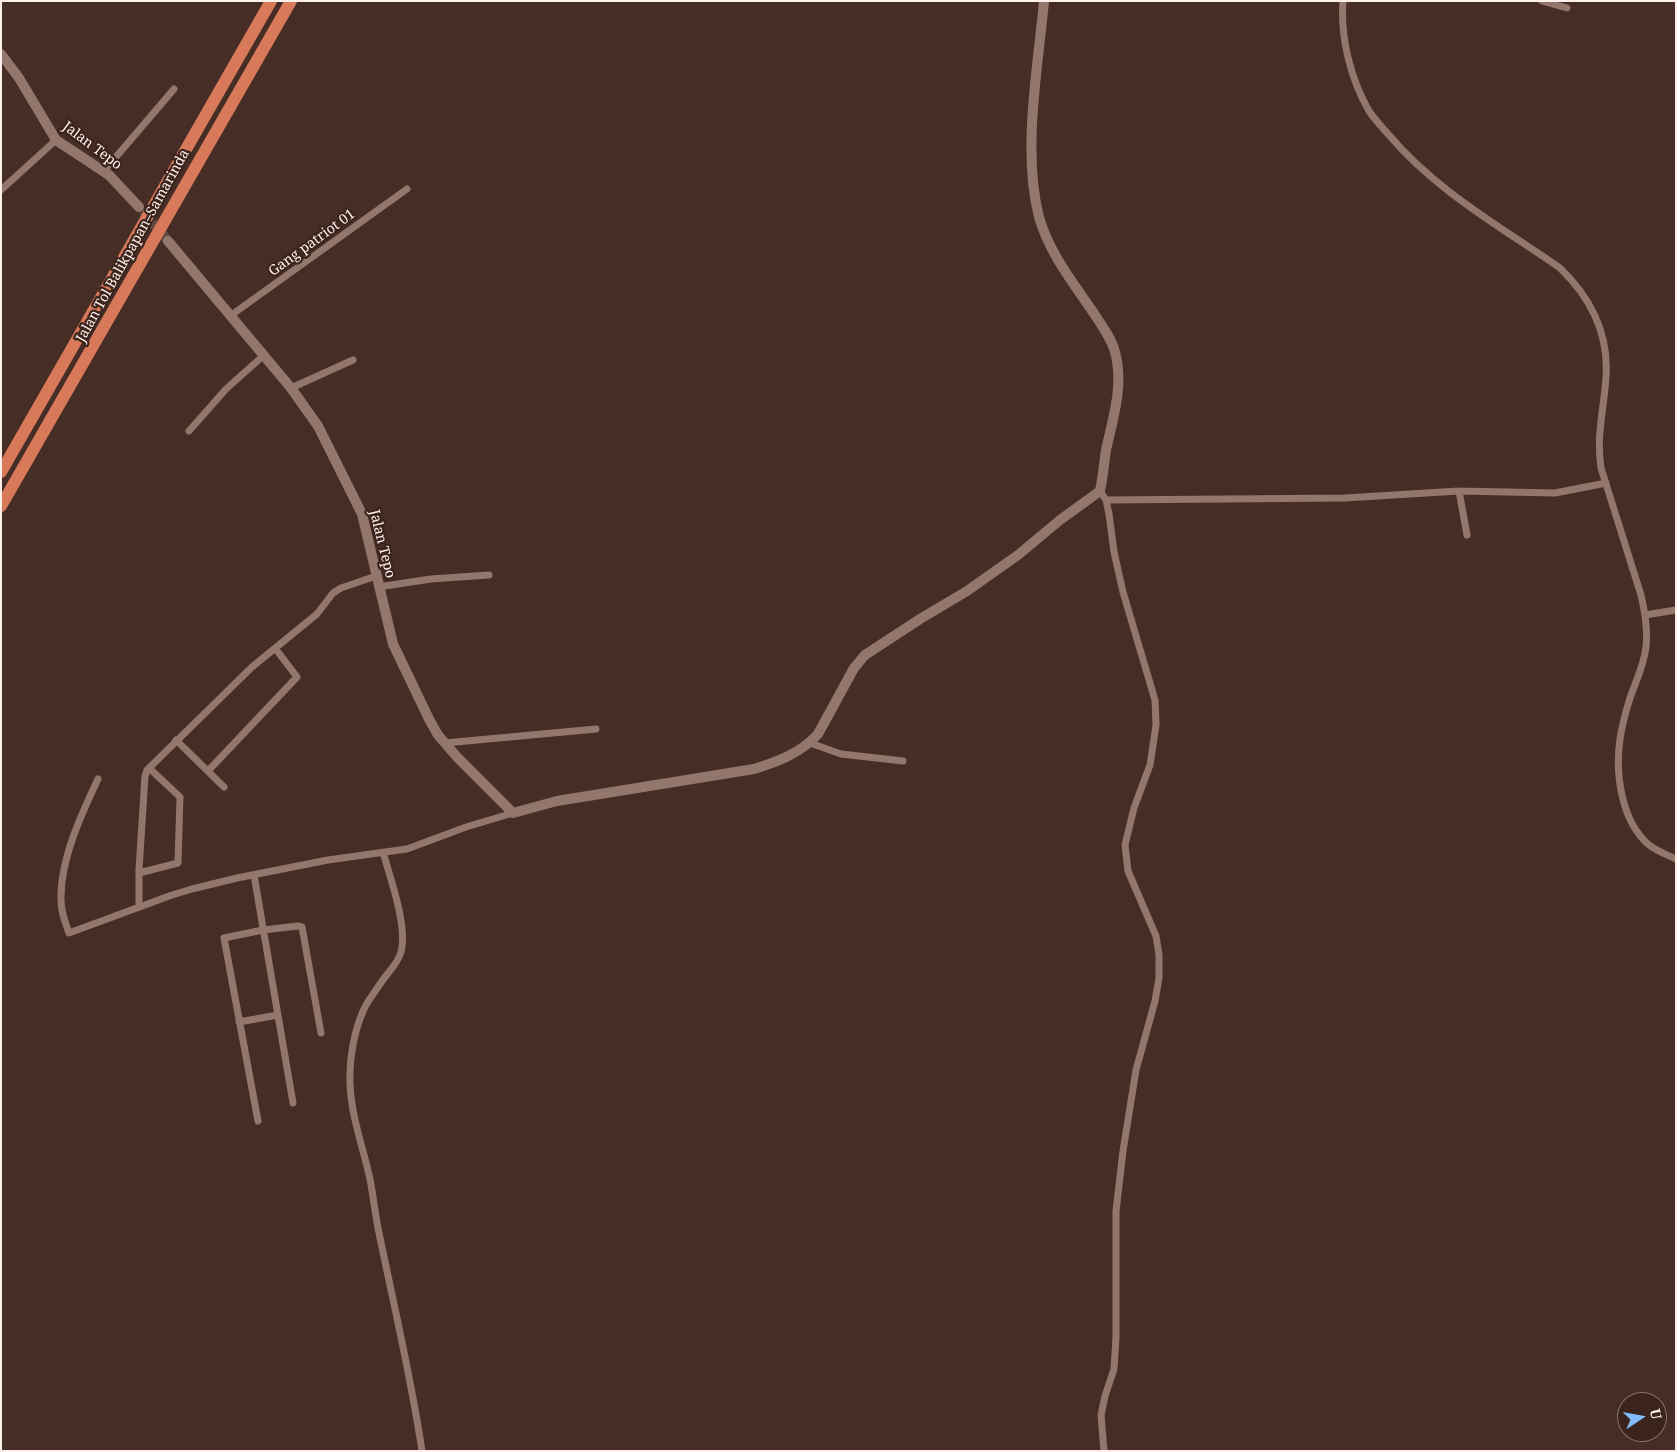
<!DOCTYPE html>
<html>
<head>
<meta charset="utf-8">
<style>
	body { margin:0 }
	#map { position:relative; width:1677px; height:1452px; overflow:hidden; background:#462e26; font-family:"Noto Serif",serif }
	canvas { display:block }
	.frame { position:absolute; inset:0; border:2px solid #ffefea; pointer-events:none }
	.north { position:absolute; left:1617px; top:1392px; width:50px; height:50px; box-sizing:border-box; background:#3b241d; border:1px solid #89756f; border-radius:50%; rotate:78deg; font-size:14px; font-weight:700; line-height:20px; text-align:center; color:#ffefea }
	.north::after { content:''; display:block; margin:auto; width:18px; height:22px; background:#81bdfa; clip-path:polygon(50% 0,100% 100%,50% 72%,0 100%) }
</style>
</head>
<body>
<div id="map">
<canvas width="1677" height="1452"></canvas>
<div class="frame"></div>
<div class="north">U</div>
</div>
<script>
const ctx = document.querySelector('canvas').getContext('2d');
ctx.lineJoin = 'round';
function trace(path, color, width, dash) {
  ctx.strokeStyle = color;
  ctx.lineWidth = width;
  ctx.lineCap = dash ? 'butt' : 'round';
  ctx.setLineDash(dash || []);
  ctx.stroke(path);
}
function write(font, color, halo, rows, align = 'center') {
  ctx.font = font + ' "Noto Serif",serif';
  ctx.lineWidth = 4.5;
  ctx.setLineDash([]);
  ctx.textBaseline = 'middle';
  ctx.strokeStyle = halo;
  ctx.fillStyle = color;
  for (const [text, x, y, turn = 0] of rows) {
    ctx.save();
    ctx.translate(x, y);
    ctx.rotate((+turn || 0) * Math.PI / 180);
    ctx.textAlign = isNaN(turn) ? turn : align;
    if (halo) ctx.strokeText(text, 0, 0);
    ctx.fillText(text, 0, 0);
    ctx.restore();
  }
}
trace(new Path2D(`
	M 143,211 L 168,241`), '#624b43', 10, [10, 5]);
trace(new Path2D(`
	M 1343,1 C 1340,37 1351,80 1369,111 C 1375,120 1382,127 1389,135 C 1435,190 1501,227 1560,268 C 1591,298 1609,333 1606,377 C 1604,410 1596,434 1601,468 L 1641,595 C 1645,612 1648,629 1646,647 C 1644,665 1636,681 1630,698 C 1626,711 1622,725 1620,739 C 1615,773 1621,821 1649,845 C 1657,851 1667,855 1676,859
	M 1542,1 L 1567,8
	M 104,171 L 174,89
	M 1,190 L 56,140
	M 230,316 L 407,189
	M 291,388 L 353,360
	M 189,431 L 226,389 L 263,356
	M 1100,491 L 1106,500 L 1109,514 L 1114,552 L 1123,592 L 1155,700 L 1156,725 L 1150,765 L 1134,808 L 1125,845 L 1128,871 L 1156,936 L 1159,955 L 1159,978 L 1155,1001 L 1136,1070 L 1123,1151 L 1116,1211 L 1116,1337 L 1114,1369 L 1105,1396 L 1101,1415 L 1104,1451
	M 1459,491 L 1467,535
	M 1106,500 L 1345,498 L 1459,491 L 1555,493 L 1606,483
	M 378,587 L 431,579 L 489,575
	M 1645,615 L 1676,610
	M 176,740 L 224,787
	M 445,743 L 596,729
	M 810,743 L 841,754 L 903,761
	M 208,771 L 297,677 L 275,648
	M 98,779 C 81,815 60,860 61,900 C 61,912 65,922 69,933 L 172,895 L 192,889 L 237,878 L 328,860 L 407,849 L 466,827 L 513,813
	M 383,852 C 390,877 408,927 401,952 C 398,964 387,973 380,984 C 375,992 368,1000 364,1009 C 354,1031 349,1059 350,1083 C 351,1116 363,1147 370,1179 C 373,1195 375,1212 378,1228 C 393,1302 411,1376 422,1451
	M 139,873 L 178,863 L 180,797 L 149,768
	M 254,875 L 293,1103
	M 139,907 L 139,870 L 145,776 L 147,770 L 252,667 L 317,614 L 333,593 L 341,588 L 376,576
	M 239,1022 L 278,1015
	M 258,1121 L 224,938 L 263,930 L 298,926 L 302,927 L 321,1033`), '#93776d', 7);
trace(new Path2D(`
	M 1,54 L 19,78 L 56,140 L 109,175 L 139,207
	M 168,241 L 291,388 L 318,426 L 362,514 L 393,644 L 429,719 L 438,735 L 457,757 L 513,813 L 557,801 L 754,769 C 777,762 801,753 818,734 L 854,668 L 865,655 L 920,619 L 967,591 L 1018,555 L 1060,520 L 1100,491 C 1103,477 1104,463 1106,450 C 1113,418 1124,385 1115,352 C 1111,337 1100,323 1091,309 C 1071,280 1049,252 1039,217 C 1022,151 1038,68 1044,1`), '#93776d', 10);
trace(new Path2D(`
	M 1,472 L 271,1
	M 1,506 L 291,1`), '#d8795a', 12);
write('14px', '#ffefea', '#3b241d', [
	["Jalan Tepo",92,146,37],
	["Gang patriot 01",312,243,-36],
	["Jalan Tol Balikpapan–Samarinda",133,246,-61],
	["Jalan Tepo",382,544,76]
]);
</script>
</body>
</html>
